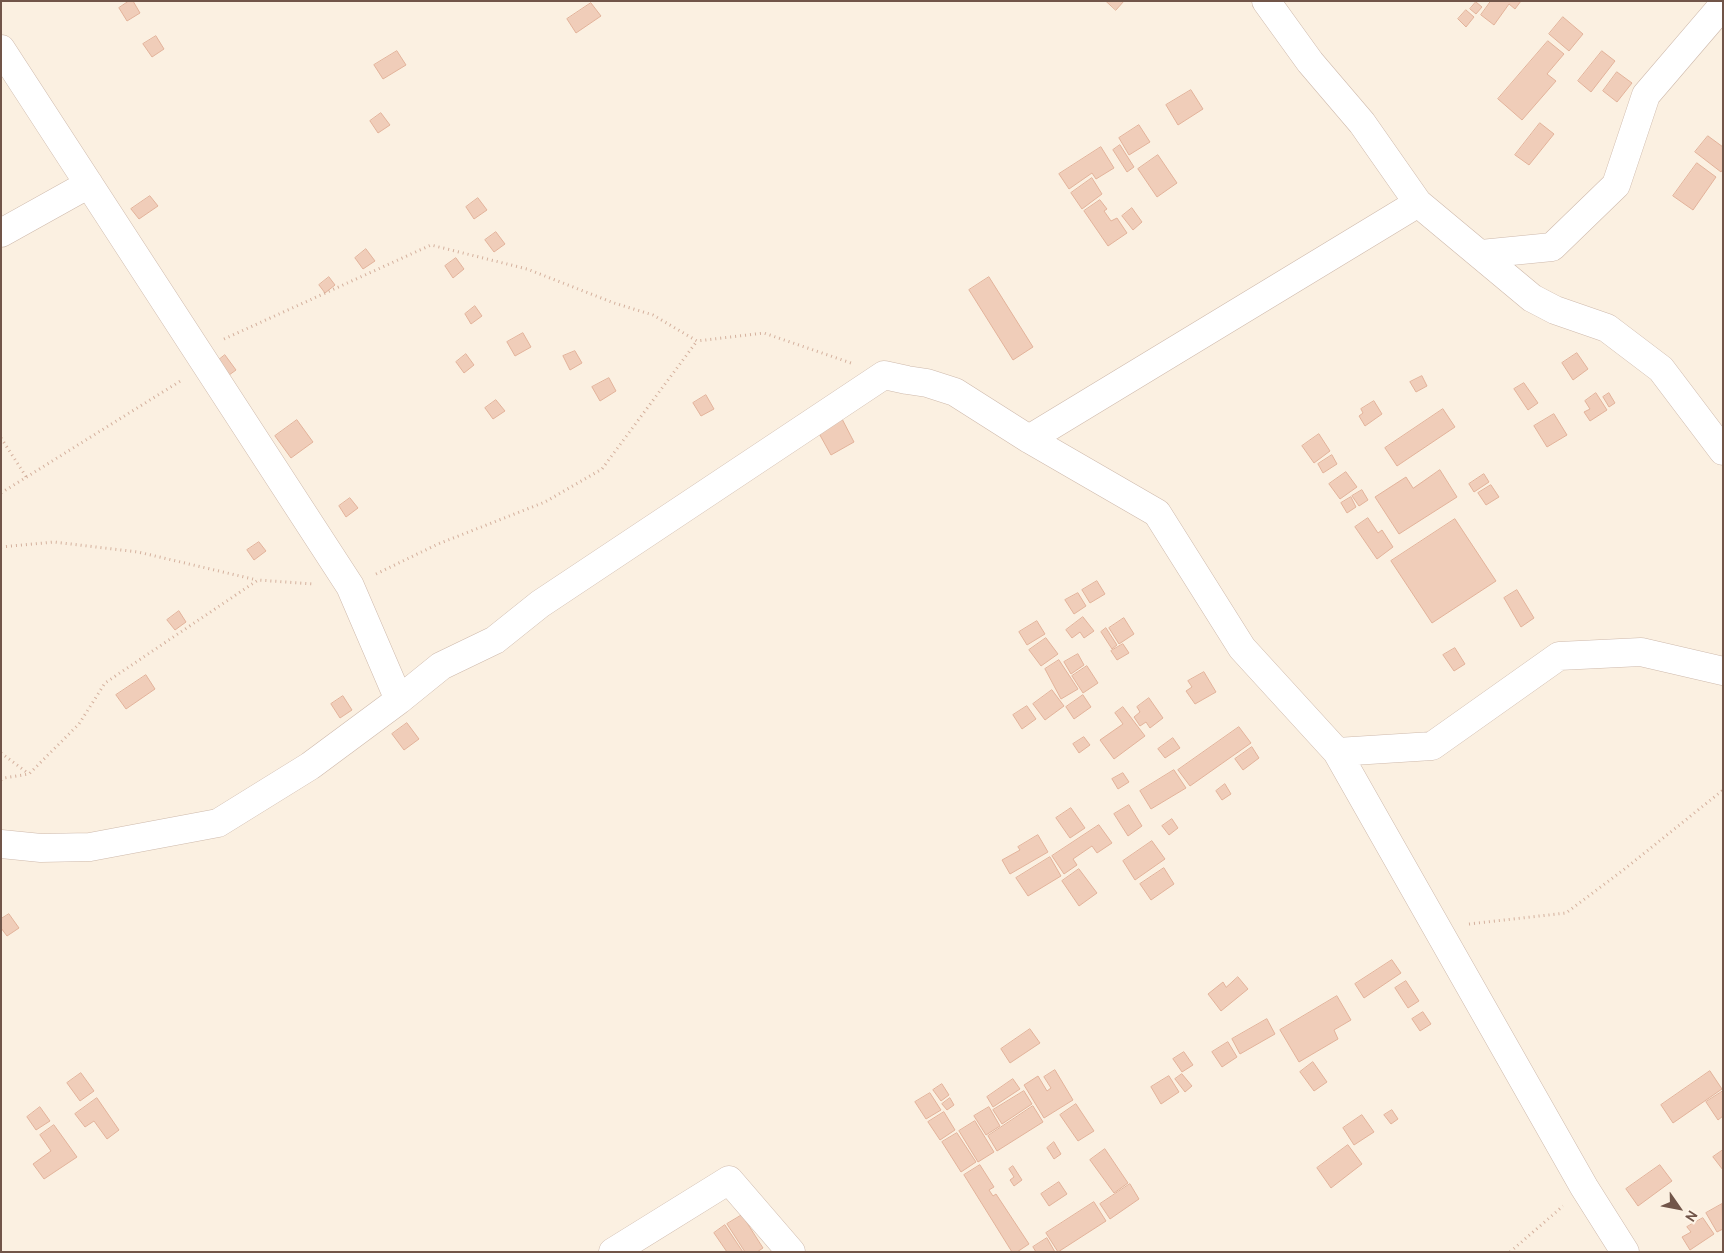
<!DOCTYPE html>
<html>
<head>
<meta charset="utf-8">
<style>
	body { margin:0 }
	#map { position:relative; width:1724px; height:1253px; overflow:hidden; background:#fbf0e1; font-family:Cabin,sans-serif }
	canvas { display:block }
	.frame { position:absolute; inset:0; border:2px solid #715549; pointer-events:none }
	.north { position:absolute; left:1654px; top:1183px; width:50px; height:50px; -webkit-text-stroke:4px #fef4e7; paint-order:stroke; rotate:123deg; font-size:14px; font-weight:700; line-height:20px; text-align:center; color:#715549 }
	.north::after { content:''; display:block; margin:auto; width:18px; height:22px; background:#715549; clip-path:polygon(50% 0,100% 100%,50% 72%,0 100%) }
</style>
</head>
<body>
<div id="map">
<canvas width="1724" height="1253"></canvas>
<div class="frame"></div>
<div class="north">N</div>
</div>
<script>
const ctx = document.querySelector('canvas').getContext('2d');
ctx.lineJoin = 'round';
function paint(path, color) {
  ctx.fillStyle = color;
  ctx.fill(path, 'evenodd');
}
function trace(path, color, width, dash) {
  ctx.strokeStyle = color;
  ctx.lineWidth = width;
  ctx.lineCap = dash ? 'butt' : 'round';
  ctx.setLineDash(dash || []);
  ctx.stroke(path);
}
const building = new Path2D(`
	M 129,1 L 133,1 L 140,13 L 127,21 L 119,8 Z
	M 1106,1 L 1124,1 L 1116,10 Z
	M 1491,1 L 1521,1 L 1515,9 L 1509,4 L 1494,25 L 1481,15 Z
	M 1476,2 L 1482,7 L 1476,14 L 1470,9 Z
	M 591,3 L 601,16 L 576,33 L 567,19 Z
	M 1466,10 L 1474,17 L 1466,27 L 1458,19 Z
	M 1563,17 L 1583,34 L 1569,51 L 1549,34 Z
	M 156,36 L 164,49 L 152,57 L 143,44 Z
	M 1548,41 L 1564,54 L 1547,74 L 1556,81 L 1522,120 L 1498,99 Z
	M 397,51 L 406,65 L 383,79 L 374,65 Z
	M 1602,51 L 1615,61 L 1591,92 L 1578,81 Z
	M 1617,72 L 1632,83 L 1617,102 L 1603,91 Z
	M 1191,90 L 1203,109 L 1178,125 L 1166,105 Z
	M 381,113 L 390,125 L 378,133 L 370,121 Z
	M 1540,123 L 1554,134 L 1529,165 L 1515,155 Z
	M 1139,125 L 1150,142 L 1129,155 L 1119,138 Z
	M 1708,136 L 1723,147 L 1723,169 L 1721,172 L 1695,152 Z
	M 1120,145 L 1134,167 L 1127,172 L 1113,150 Z
	M 1101,147 L 1114,168 L 1096,179 L 1092,173 L 1069,189 L 1059,174 Z
	M 1158,155 L 1177,183 L 1157,197 L 1138,169 Z
	M 1697,163 L 1716,177 L 1693,210 L 1673,196 Z
	M 1092,178 L 1102,194 L 1082,209 L 1071,193 Z
	M 150,196 L 158,206 L 139,219 L 131,209 Z
	M 478,198 L 487,210 L 474,219 L 466,207 Z
	M 1100,200 L 1107,209 L 1104,211 L 1111,221 L 1117,218 L 1127,233 L 1108,246 L 1084,211 Z
	M 1132,208 L 1142,222 L 1133,230 L 1122,216 Z
	M 496,232 L 505,244 L 494,252 L 485,240 Z
	M 366,249 L 375,261 L 363,269 L 355,258 Z
	M 456,258 L 464,269 L 453,278 L 445,266 Z
	M 329,277 L 335,285 L 325,293 L 319,285 Z
	M 989,277 L 1033,347 L 1013,360 L 969,290 Z
	M 475,306 L 482,316 L 471,324 L 465,314 Z
	M 523,333 L 531,347 L 515,356 L 507,342 Z
	M 575,351 L 582,363 L 570,370 L 563,356 Z
	M 1577,353 L 1588,369 L 1573,380 L 1562,363 Z
	M 466,354 L 474,365 L 464,373 L 456,362 Z
	M 225,355 L 236,370 L 225,378 L 215,363 Z
	M 1422,376 L 1427,386 L 1416,392 L 1410,382 Z
	M 609,378 L 616,391 L 600,401 L 592,387 Z
	M 1524,383 L 1538,403 L 1528,410 L 1514,389 Z
	M 1596,393 L 1607,410 L 1590,421 L 1584,412 L 1590,409 L 1585,401 Z
	M 1609,393 L 1615,403 L 1609,407 L 1603,397 Z
	M 706,395 L 714,409 L 701,416 L 693,403 Z
	M 496,400 L 505,411 L 493,419 L 485,408 Z
	M 1374,401 L 1382,414 L 1365,426 L 1359,416 L 1363,413 L 1361,409 Z
	M 1443,409 L 1455,427 L 1397,466 L 1385,448 Z
	M 1554,414 L 1567,435 L 1547,447 L 1534,426 Z
	M 840,415 L 854,442 L 831,455 L 816,428 Z
	M 297,420 L 313,442 L 291,458 L 275,436 Z
	M 1319,434 L 1330,451 L 1314,463 L 1302,446 Z
	M 1332,455 L 1337,464 L 1323,473 L 1318,464 Z
	M 1440,470 L 1457,497 L 1399,534 L 1375,497 L 1406,477 L 1413,488 Z
	M 1346,472 L 1357,487 L 1340,499 L 1329,484 Z
	M 1484,474 L 1489,482 L 1474,492 L 1469,484 Z
	M 1491,485 L 1499,497 L 1486,505 L 1478,493 Z
	M 1362,490 L 1368,500 L 1359,506 L 1352,496 Z
	M 1351,497 L 1356,507 L 1347,513 L 1341,503 Z
	M 350,498 L 358,508 L 346,517 L 339,506 Z
	M 1368,518 L 1378,533 L 1382,530 L 1393,547 L 1377,559 L 1355,527 Z
	M 1455,519 L 1496,581 L 1432,623 L 1391,561 Z
	M 259,542 L 266,551 L 254,560 L 247,550 Z
	M 1097,581 L 1105,594 L 1090,603 L 1082,590 Z
	M 1517,590 L 1534,618 L 1521,627 L 1504,598 Z
	M 1078,593 L 1086,606 L 1074,614 L 1065,600 Z
	M 179,611 L 186,622 L 175,630 L 167,620 Z
	M 1083,617 L 1094,631 L 1084,638 L 1080,632 L 1072,638 L 1066,630 Z
	M 1124,618 L 1134,634 L 1119,644 L 1109,628 Z
	M 1037,621 L 1045,634 L 1027,645 L 1019,632 Z
	M 1106,628 L 1117,645 L 1112,649 L 1101,632 Z
	M 1046,638 L 1058,654 L 1041,666 L 1029,650 Z
	M 1123,644 L 1129,653 L 1117,660 L 1111,651 Z
	M 1455,648 L 1465,664 L 1454,671 L 1443,655 Z
	M 1078,654 L 1084,665 L 1071,674 L 1064,662 Z
	M 1059,660 L 1078,689 L 1061,699 L 1045,669 Z
	M 1087,666 L 1098,683 L 1083,693 L 1072,676 Z
	M 1204,672 L 1216,692 L 1195,704 L 1186,691 L 1192,687 L 1188,681 Z
	M 146,675 L 155,689 L 126,709 L 116,695 Z
	M 1052,690 L 1064,706 L 1045,720 L 1033,704 Z
	M 1083,695 L 1091,707 L 1074,719 L 1066,707 Z
	M 343,696 L 352,710 L 340,718 L 331,704 Z
	M 1149,698 L 1163,718 L 1150,728 L 1146,722 L 1140,726 L 1134,717 L 1140,712 L 1137,707 Z
	M 1027,706 L 1036,719 L 1022,729 L 1013,715 Z
	M 1123,707 L 1145,736 L 1114,759 L 1100,740 L 1123,724 L 1115,713 Z
	M 407,723 L 419,739 L 404,750 L 392,734 Z
	M 1239,727 L 1251,743 L 1190,786 L 1178,770 Z
	M 1084,737 L 1090,745 L 1079,753 L 1073,744 Z
	M 1173,738 L 1180,748 L 1165,758 L 1158,749 Z
	M 1252,747 L 1259,758 L 1243,770 L 1235,759 Z
	M 1174,770 L 1186,788 L 1151,809 L 1140,791 Z
	M 1123,773 L 1129,782 L 1118,789 L 1112,779 Z
	M 1225,784 L 1231,794 L 1222,800 L 1216,791 Z
	M 1129,805 L 1142,826 L 1128,836 L 1114,814 Z
	M 1071,808 L 1085,828 L 1070,838 L 1056,818 Z
	M 1172,819 L 1178,828 L 1169,835 L 1162,826 Z
	M 1099,825 L 1112,843 L 1097,853 L 1092,846 L 1073,859 L 1077,865 L 1064,874 L 1052,856 Z
	M 1038,835 L 1048,852 L 1010,874 L 1002,860 L 1020,850 L 1018,847 Z
	M 1152,841 L 1165,859 L 1135,880 L 1123,861 Z
	M 1050,857 L 1061,876 L 1028,896 L 1016,878 Z
	M 1164,868 L 1174,884 L 1151,900 L 1140,884 Z
	M 1079,869 L 1097,893 L 1079,906 L 1062,881 Z
	M 9,914 L 19,928 L 7,936 L 1,928 L 1,919 Z
	M 1392,960 L 1401,973 L 1364,998 L 1355,984 Z
	M 1238,977 L 1248,989 L 1221,1011 L 1208,994 L 1223,982 L 1226,987 Z
	M 1406,981 L 1419,1001 L 1408,1008 L 1395,988 Z
	M 1337,996 L 1351,1020 L 1334,1030 L 1338,1039 L 1299,1062 L 1280,1030 Z
	M 1423,1012 L 1431,1024 L 1420,1031 L 1412,1019 Z
	M 1267,1019 L 1275,1034 L 1240,1054 L 1232,1039 Z
	M 1030,1029 L 1040,1043 L 1010,1063 L 1001,1049 Z
	M 1228,1042 L 1237,1057 L 1222,1067 L 1212,1052 Z
	M 1184,1052 L 1193,1065 L 1182,1072 L 1173,1059 Z
	M 1313,1062 L 1327,1082 L 1314,1091 L 1300,1072 Z
	M 1055,1070 L 1073,1100 L 1044,1118 L 1024,1085 L 1038,1076 L 1047,1091 L 1051,1088 L 1044,1077 Z
	M 1710,1071 L 1722,1089 L 1673,1123 L 1661,1105 Z
	M 81,1073 L 94,1091 L 80,1101 L 67,1083 Z
	M 1182,1074 L 1192,1086 L 1185,1092 L 1175,1079 Z
	M 1169,1076 L 1179,1092 L 1161,1104 L 1151,1087 Z
	M 1013,1079 L 1020,1089 L 993,1107 L 987,1097 Z
	M 942,1084 L 949,1095 L 941,1101 L 933,1090 Z
	M 1024,1091 L 1032,1104 L 1002,1124 L 993,1110 Z
	M 1723,1091 L 1723,1116 L 1718,1120 L 1706,1102 Z
	M 930,1093 L 941,1110 L 926,1119 L 915,1102 Z
	M 97,1098 L 119,1130 L 107,1139 L 94,1121 L 85,1127 L 75,1114 Z
	M 950,1098 L 954,1105 L 947,1110 L 942,1104 Z
	M 1076,1104 L 1094,1131 L 1078,1141 L 1060,1115 Z
	M 1033,1106 L 1043,1122 L 997,1151 L 988,1136 Z
	M 40,1107 L 50,1121 L 36,1130 L 27,1117 Z
	M 989,1107 L 1000,1126 L 986,1135 L 974,1116 Z
	M 1392,1110 L 1398,1119 L 1391,1124 L 1384,1115 Z
	M 944,1112 L 955,1130 L 940,1140 L 928,1122 Z
	M 1362,1115 L 1374,1132 L 1354,1145 L 1343,1128 Z
	M 975,1121 L 994,1152 L 978,1162 L 959,1131 Z
	M 54,1125 L 77,1157 L 44,1179 L 33,1164 L 51,1151 L 40,1135 Z
	M 957,1133 L 976,1162 L 961,1172 L 942,1142 Z
	M 1054,1142 L 1061,1154 L 1054,1159 L 1047,1148 Z
	M 1348,1145 L 1362,1164 L 1331,1188 L 1317,1168 Z
	M 1105,1149 L 1128,1183 L 1114,1193 L 1090,1160 Z
	M 1723,1150 L 1723,1170 L 1713,1157 Z
	M 980,1165 L 994,1187 L 989,1190 L 993,1196 L 996,1194 L 1029,1244 L 1017,1252 L 1012,1252 L 964,1175 Z
	M 1660,1165 L 1672,1181 L 1638,1206 L 1626,1189 Z
	M 1013,1166 L 1022,1180 L 1014,1186 L 1010,1180 L 1014,1177 L 1009,1169 Z
	M 1059,1182 L 1067,1194 L 1049,1206 L 1041,1194 Z
	M 1130,1184 L 1139,1199 L 1110,1219 L 1100,1204 Z
	M 1094,1202 L 1106,1221 L 1058,1252 L 1046,1233 Z
	M 1722,1204 L 1723,1229 L 1717,1232 L 1706,1213 Z
	M 742,1215 L 763,1248 L 757,1252 L 745,1252 L 727,1224 Z
	M 1703,1218 L 1714,1234 L 1690,1250 L 1682,1237 L 1691,1232 L 1687,1227 Z
	M 725,1225 L 743,1252 L 727,1252 L 714,1233 Z
	M 1047,1238 L 1055,1252 L 1036,1252 L 1033,1247 Z`);
paint(building, '#f0cdb9');
trace(building, '#e2b29a', 1);
const minor = new Path2D(`
	M 1266,1 L 1310,62 L 1362,123 L 1418,203 L 1532,298 L 1555,310 L 1607,328 L 1661,369 L 1723,451
	M 1,49 L 350,586 L 399,700
	M 1,233 L 89,184
	M 1481,254 L 1552,247 L 1616,185 L 1646,95 L 1723,5
	M 1029,439 L 1418,203
	M 1337,752 L 1584,1187 L 1625,1252
	M 1,844 L 41,848 L 90,847 L 218,823 L 310,766 L 399,700 L 441,666 L 495,640 L 540,604 L 884,375 L 907,380 L 927,383 L 955,392 L 1029,439 L 1157,513 L 1242,648 L 1337,752 L 1432,746 L 1559,656 L 1641,652 L 1723,671
	M 613,1252 L 729,1180 L 791,1252`);
trace(minor, '#ceb9ab', 29);
trace(new Path2D(`
	M 224,339 L 431,245 L 527,269 L 614,303 L 653,315 L 697,341 L 764,333 L 851,363
	M 1,438 L 27,478
	M 1,493 L 182,380
	M 1,547 L 54,542 L 138,552 L 257,580
	M 376,574 L 438,544 L 545,502 L 602,469 L 697,341
	M 1,753 L 29,774
	M 1,780 L 4,778 L 29,774 L 79,724 L 105,683 L 258,580 L 313,584
	M 1469,924 L 1566,913 L 1622,871 L 1723,790
	M 1510,1252 L 1563,1206`), '#d4b09d', 3, [1, 4]);
trace(minor, '#fff', 28);
</script>
</body>
</html>
